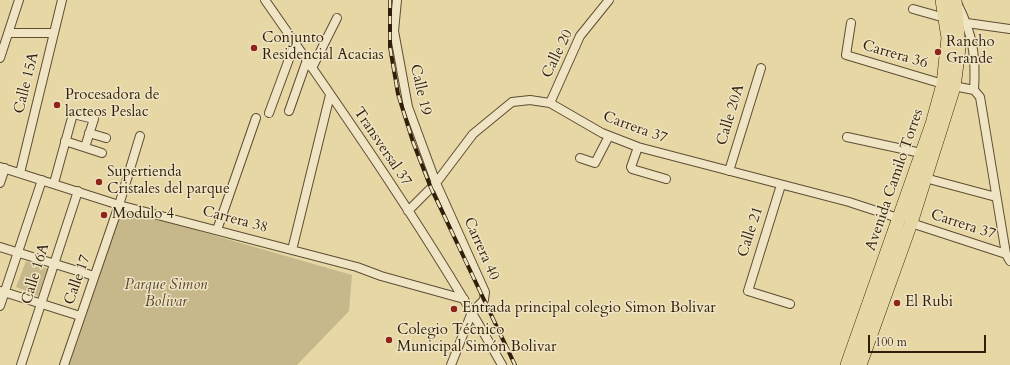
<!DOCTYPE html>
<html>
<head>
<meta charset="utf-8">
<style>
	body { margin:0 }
	#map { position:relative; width:1010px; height:365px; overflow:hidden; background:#e6d7a5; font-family:Cardo,serif }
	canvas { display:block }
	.scale { position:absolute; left:868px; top:335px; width:118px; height:18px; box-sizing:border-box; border:2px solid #321f0b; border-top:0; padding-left:5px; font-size:12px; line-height:14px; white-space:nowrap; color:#321f0b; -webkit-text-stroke:3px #efe5c4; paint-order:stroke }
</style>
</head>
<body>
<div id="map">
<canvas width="1010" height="365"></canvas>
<div class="scale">100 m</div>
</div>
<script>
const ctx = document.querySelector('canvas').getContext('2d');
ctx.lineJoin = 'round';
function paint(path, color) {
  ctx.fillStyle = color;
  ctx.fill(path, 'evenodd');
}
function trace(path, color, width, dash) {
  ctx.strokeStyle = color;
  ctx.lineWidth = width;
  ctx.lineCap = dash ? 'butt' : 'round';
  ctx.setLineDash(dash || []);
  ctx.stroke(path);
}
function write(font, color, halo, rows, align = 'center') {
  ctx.font = font + ' Cardo,serif';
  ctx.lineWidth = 3;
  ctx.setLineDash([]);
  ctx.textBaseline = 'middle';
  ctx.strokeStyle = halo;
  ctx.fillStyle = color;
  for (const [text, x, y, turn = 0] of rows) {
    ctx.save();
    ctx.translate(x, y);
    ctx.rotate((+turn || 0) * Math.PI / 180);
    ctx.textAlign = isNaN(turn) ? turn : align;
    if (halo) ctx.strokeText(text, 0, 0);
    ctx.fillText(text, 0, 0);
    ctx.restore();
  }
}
paint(new Path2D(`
	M 122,209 L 352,275 L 349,311 L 297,365 L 67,365 Z
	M 26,261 L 48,269 L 38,296 L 16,287 Z`), '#c7b88b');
const street = new Path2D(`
	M 265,0 C 348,119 431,238 502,365
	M 397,0 L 394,31 L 408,107 L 436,183 L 485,292 L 484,300 L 472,312 L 451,365
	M 958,5 C 973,35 976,56 974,90
	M 913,9 L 945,18
	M 851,23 L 846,55 L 943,84 L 974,90 L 980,97 L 1006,254 L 1010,261
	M 967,23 L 1010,29
	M 9,33 L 54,33
	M 0,58 L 19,0
	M 312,68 L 337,18
	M 550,103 L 580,36 L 609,0
	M 289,111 L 307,60
	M 269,113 L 295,43
	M 89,133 L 106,138
	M 847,137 L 921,153
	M 65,141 L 102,153
	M 638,147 L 631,167 L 632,169 L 666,179
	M 580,158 L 595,163 L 609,136
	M 0,167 L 119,205 L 357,267 L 381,276 L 464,299
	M 729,171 L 761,68
	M 20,173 L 62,0
	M 925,178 L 996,197
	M 0,183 L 5,168
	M 54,183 L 73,114 L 94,119 L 85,147
	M 781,185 L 748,291 L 790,304
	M 408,211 L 436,183 L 473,134 L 512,102 L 530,100 L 550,103 L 602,133 L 638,147 L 849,202 L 898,218
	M 911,223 L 1006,254
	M 217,230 L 256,118
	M 0,247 L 94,276
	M 292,250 L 330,95
	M 1,291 L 80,316
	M 0,306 L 42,180
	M 21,365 L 78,191
	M 64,365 L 119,205 L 140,136`);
const primary = new Path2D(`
	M 847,365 L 932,124 L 943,84 L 948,38 L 942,0
	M 860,365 L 911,223 L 954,87 L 959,48 L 955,0`);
trace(street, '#5f4d32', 10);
trace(primary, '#321f0b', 14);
trace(street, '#efe5c4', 8);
trace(primary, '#e6d7a5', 13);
const rail = new Path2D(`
	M 390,0 L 390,47 L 398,94 L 413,142 L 431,188 L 515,365`);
trace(rail, '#321f0b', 4);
trace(rail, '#efe5c4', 2.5, [8]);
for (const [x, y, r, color] of [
	[254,48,4,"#8f2418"],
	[938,52,4,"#8f2418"],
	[57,105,4,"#8f2418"],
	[99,182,4,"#8f2418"],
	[104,215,4,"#8f2418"],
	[897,303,4,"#8f2418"],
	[454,309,4,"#8f2418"],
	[389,340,4,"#8f2418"]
]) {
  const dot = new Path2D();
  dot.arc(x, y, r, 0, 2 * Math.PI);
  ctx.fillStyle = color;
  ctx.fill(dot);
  trace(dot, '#efe5c4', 1.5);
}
write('15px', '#321f0b', '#efe5c4', [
	["Conjunto",262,39],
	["Residencial Acacias",262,56],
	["Rancho",946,43],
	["Grande",946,60],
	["Procesadora de",65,96],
	["lacteos Peslac",65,113],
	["Supertienda",107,173],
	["Cristales del parque",107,190],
	["Modulo 4",112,215],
	["El Rubi",905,303],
	["Entrada principal colegio Simon Bolivar",462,309],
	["Colegio Técnico",397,331],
	["Municipal Simón Bolivar",397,348]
], 'left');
write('15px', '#321f0b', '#efe5c4', [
	["Calle 20",558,54,-64],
	["Carrera 36",895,55,16],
	["Calle 15A",27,83,-76],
	["Calle 19",420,90,77],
	["Calle 20A",731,115,-73],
	["Carrera 37",635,128,20],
	["Transversal 37",382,147,56],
	["Avenida Camilo Torres",895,180,-71],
	["Carrera 38",235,220,15],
	["Carrera 37",963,225,18],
	["Calle 21",751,232,-72],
	["Carrera 40",481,249,66],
	["Calle 16A",36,274,-73],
	["Calle 17",78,280,-71]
]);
write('italic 15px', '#57452b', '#efe5c4', [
	["Parque Simon",166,286],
	["Bolivar",166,303]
]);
</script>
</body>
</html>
